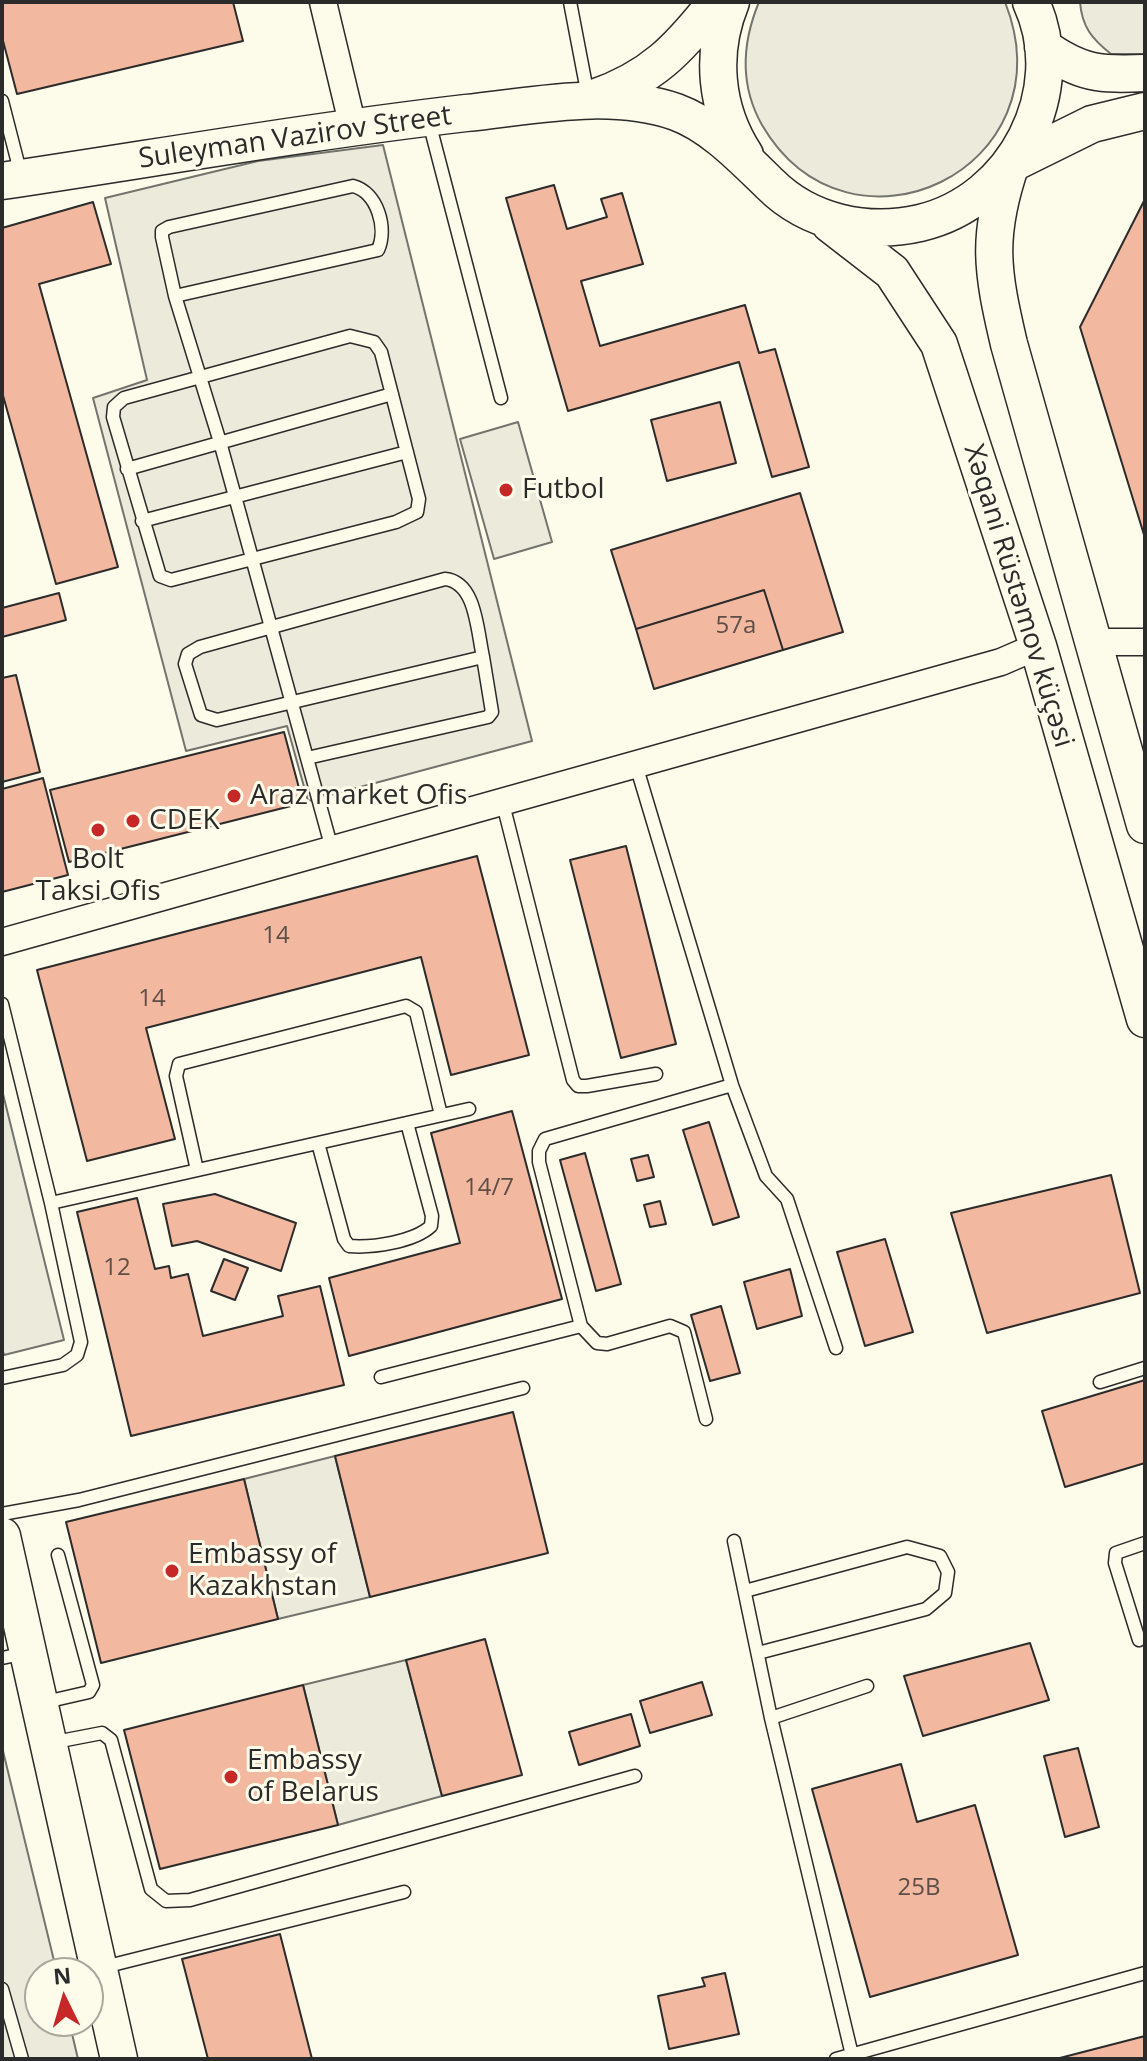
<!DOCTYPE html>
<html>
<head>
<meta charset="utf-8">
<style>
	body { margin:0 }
	#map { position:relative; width:1147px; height:2061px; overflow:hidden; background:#fdfbea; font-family:"Open Sans",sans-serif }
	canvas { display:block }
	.frame { position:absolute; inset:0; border:4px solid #2b2b2b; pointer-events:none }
	.north { position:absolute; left:24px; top:1957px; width:80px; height:80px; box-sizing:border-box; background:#fdfbea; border:2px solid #a9a89e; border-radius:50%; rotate:355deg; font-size:22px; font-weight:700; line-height:32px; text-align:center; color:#2b2b2b }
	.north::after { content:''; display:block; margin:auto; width:28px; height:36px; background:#c62828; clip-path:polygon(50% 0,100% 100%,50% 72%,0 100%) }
</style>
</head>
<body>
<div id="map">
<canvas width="1147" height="2061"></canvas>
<div class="frame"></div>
<div class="north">N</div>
</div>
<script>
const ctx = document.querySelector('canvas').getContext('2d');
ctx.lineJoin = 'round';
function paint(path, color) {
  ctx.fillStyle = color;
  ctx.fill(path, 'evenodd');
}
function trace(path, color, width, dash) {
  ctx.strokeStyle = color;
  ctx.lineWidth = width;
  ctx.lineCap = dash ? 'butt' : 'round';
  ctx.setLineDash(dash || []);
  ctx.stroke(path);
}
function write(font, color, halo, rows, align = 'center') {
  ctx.font = font + ' "Open Sans",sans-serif';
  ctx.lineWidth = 6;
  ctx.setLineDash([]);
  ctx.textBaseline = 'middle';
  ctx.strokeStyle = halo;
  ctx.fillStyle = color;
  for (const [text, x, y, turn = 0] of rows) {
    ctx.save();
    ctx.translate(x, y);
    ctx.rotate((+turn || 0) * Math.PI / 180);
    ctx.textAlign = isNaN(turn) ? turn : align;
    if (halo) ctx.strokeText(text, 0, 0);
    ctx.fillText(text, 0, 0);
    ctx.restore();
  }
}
const green = new Path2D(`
	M 759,2 L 1005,2 C 1071,169 849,274 762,125 C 740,86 742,43 759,2 Z
	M 1080,2 L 1145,2 L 1145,54 L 1111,54 C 1092,39 1082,27 1080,2 Z
	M 518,422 L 552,542 L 494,559 L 460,439 Z
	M 2,1090 L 64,1340 L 4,1355 L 2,1348 Z
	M 335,1456 L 370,1597 L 278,1619 L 244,1479 Z
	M 406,1660 L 442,1796 L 338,1825 L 303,1685 Z
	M 2,1747 L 57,1973 L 40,1973 L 40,2021 L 69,2021 L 78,2059 L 2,2059 Z`);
paint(green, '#ecebdb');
trace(green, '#74746e', 2);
const parking = new Path2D(`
	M 383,145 L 532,741 L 308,801 L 287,726 L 186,751 L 93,398 L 147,380 L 105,198 L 258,161 Z`);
paint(parking, '#eceadb');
trace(parking, '#74746e', 2);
const building = new Path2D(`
	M 2,2 L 233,2 L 243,41 L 17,94 L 2,37 Z
	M 554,185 L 567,229 L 607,217 L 601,199 L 622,193 L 643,264 L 581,281 L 600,346 L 745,305 L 759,353 L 775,349 L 809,467 L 772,477 L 739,362 L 568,411 L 506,198 Z
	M 1145,199 L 1145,538 L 1080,327 Z
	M 93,202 L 111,264 L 39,284 L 118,567 L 56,584 L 2,392 L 2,228 Z
	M 720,402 L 736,463 L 667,481 L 651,420 Z
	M 800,493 L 843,632 L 783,650 L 764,590 L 636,629 L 611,550 Z
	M 764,590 L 783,650 L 654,689 L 636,629 Z
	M 59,593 L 66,620 L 2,637 L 2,608 Z
	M 16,675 L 40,772 L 2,782 L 2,678 Z
	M 284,732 L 303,803 L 69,862 L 50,790 Z
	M 43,778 L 68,875 L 2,892 L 2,789 Z
	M 626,846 L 676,1044 L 621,1058 L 570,860 Z
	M 477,856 L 529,1055 L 451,1075 L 421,957 L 146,1028 L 175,1139 L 87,1161 L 37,970 Z
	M 512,1111 L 562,1299 L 349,1356 L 329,1278 L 460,1243 L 431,1133 Z
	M 709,1122 L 739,1217 L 713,1225 L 683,1130 Z
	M 585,1153 L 621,1284 L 596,1291 L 560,1160 Z
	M 648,1155 L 654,1177 L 637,1181 L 631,1159 Z
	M 1111,1175 L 1140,1293 L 987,1333 L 951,1213 Z
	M 215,1194 L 296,1223 L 281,1271 L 197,1241 L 172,1246 L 163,1204 Z
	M 137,1198 L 155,1269 L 169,1266 L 171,1278 L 188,1274 L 203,1336 L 283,1316 L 278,1296 L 320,1286 L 344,1385 L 131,1436 L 77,1212 Z
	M 660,1201 L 666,1224 L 650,1227 L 644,1205 Z
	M 885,1239 L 913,1332 L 865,1346 L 837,1252 Z
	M 224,1259 L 248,1268 L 235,1300 L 211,1291 Z
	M 790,1269 L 802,1316 L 757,1329 L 744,1282 Z
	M 721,1306 L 740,1373 L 710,1381 L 691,1315 Z
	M 1145,1380 L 1145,1463 L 1065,1487 L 1042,1411 Z
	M 513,1412 L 548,1553 L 370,1597 L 335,1456 Z
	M 244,1479 L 278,1619 L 101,1663 L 66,1522 Z
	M 485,1639 L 522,1775 L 442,1796 L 406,1660 Z
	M 1030,1643 L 1049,1700 L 923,1736 L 904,1676 Z
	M 702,1682 L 712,1715 L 650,1733 L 640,1701 Z
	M 303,1685 L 338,1825 L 160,1869 L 124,1730 Z
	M 631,1714 L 640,1746 L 579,1765 L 569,1732 Z
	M 1078,1748 L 1099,1827 L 1065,1837 L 1044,1756 Z
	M 901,1764 L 917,1822 L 975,1805 L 1018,1955 L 870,1997 L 812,1789 Z
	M 280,1934 L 312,2059 L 208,2059 L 182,1959 Z
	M 725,1973 L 739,2034 L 669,2049 L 658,1996 L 705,1986 L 702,1978 Z
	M 1145,2036 L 1145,2059 L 1056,2059 Z`);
paint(building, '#f2b8a0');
trace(building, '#2b2b2b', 2);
const lane = new Path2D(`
	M 570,2 L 588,96
	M 2,101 L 21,175
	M 429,122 L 501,398
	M 175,296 L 378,250 C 388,228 377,192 353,186 L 169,227 L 162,231 L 162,237 L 175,296 L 220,442 L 332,849
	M 350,336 L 374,342 L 381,352 L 419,499 L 417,512 L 396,522 L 171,580 L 160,576 L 113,417 L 114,407 L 124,398 Z
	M 127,469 L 392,394
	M 142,521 L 407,452
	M 445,579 C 476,582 477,630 483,657 L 217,720 L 201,715 L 185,664 L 188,654 L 200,647 Z
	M 307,758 L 488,717 L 492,712 L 483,657
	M 636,765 L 732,1085 L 766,1176 L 787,1199 L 836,1348
	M 503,804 L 573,1080 L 578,1086 L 587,1086 L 656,1074
	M 2,1004 L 51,1203 L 81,1342 L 77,1355 L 63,1365 L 2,1378
	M 318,1143 L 344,1239 L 349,1246 C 372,1248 414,1242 431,1226 L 432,1216 L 407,1123
	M 197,1170 L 176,1076 L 179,1064 L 406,1006 L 416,1012 L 441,1115
	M 51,1203 L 469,1109
	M 581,1326 L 597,1343 L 607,1344 L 670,1326 L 684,1332 L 706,1419
	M 381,1377 L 581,1326 L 539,1162 L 539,1151 L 545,1139 L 732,1085
	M 1100,1382 L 1145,1368
	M 2,1514 L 79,1500 L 523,1388
	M 734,1541 L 771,1718 L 852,2055
	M 745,1591 L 907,1547 L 940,1556 L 948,1572 L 945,1593 L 926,1609 L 758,1653
	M 1139,1640 L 1115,1563 L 1116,1553 L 1145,1543
	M 2,1658 L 26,1653
	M 41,1703 L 89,1692 L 93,1685 L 58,1555
	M 771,1718 L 867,1686
	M 50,1743 L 102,1733 L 111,1740 L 151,1889 L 166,1901 L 190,1900 L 635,1776
	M 100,1968 L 404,1892
	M 2,1989 L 22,2059
	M 836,2059 L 1145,1973`);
const street = new Path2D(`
	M 323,2 L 353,127
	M 1090,642 L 1145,642
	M 2,942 L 1001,662 L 1038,646`);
const secondary = new Path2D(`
	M 731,2 C 710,53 715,109 745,155
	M 1043,47 C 1081,74 1100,75 1145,73
	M 594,98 C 652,78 679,49 716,2
	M 1145,111 L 1092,124 L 1011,164 C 986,237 992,271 1009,344 L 1145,825
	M 2,181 C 156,158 311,131 466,113 C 534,106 609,89 676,112 C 712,125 743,158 770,184 C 809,223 868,235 920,223 C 1014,201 1072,91 1031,2
	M 830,224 L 892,272 L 939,344 L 1038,646 L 1145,1019
	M 2,1536 L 119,2059`);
trace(lane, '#2b2b2b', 15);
trace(street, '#2b2b2b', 29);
trace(secondary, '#2b2b2b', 39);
trace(lane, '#fdfbea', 12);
trace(street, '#fdfbea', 26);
trace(secondary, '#fdfbea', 36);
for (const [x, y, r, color] of [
	[506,490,8,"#c62828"],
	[234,796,8,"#c62828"],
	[133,821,8,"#c62828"],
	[98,830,8,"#c62828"],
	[172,1571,8,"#c62828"],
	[231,1777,8,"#c62828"]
]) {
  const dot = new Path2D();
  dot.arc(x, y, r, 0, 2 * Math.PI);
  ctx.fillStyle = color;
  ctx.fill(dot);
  trace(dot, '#fdfbea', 3);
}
write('24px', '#5d4e48', null, [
	["57a",736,626],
	["14",276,936],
	["14",152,999],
	["14/7",489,1188],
	["12",117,1268],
	["25B",919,1888]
]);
write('28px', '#2b2b2b', '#fdfbea', [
	["Suleyman Vazirov Street",295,138,-8],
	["Xəqani Rüstəmov küçəsi",1018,596,73]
]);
write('28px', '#2b2b2b', '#fdfbea', [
	["Futbol",522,490],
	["Araz market Ofis",250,796],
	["CDEK",149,821],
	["Bolt",98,860,"center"],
	["Taksi Ofis",98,892,"center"],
	["Embassy of",188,1555],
	["Kazakhstan",188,1587],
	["Embassy",247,1761],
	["of Belarus",247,1793]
], 'left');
</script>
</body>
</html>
